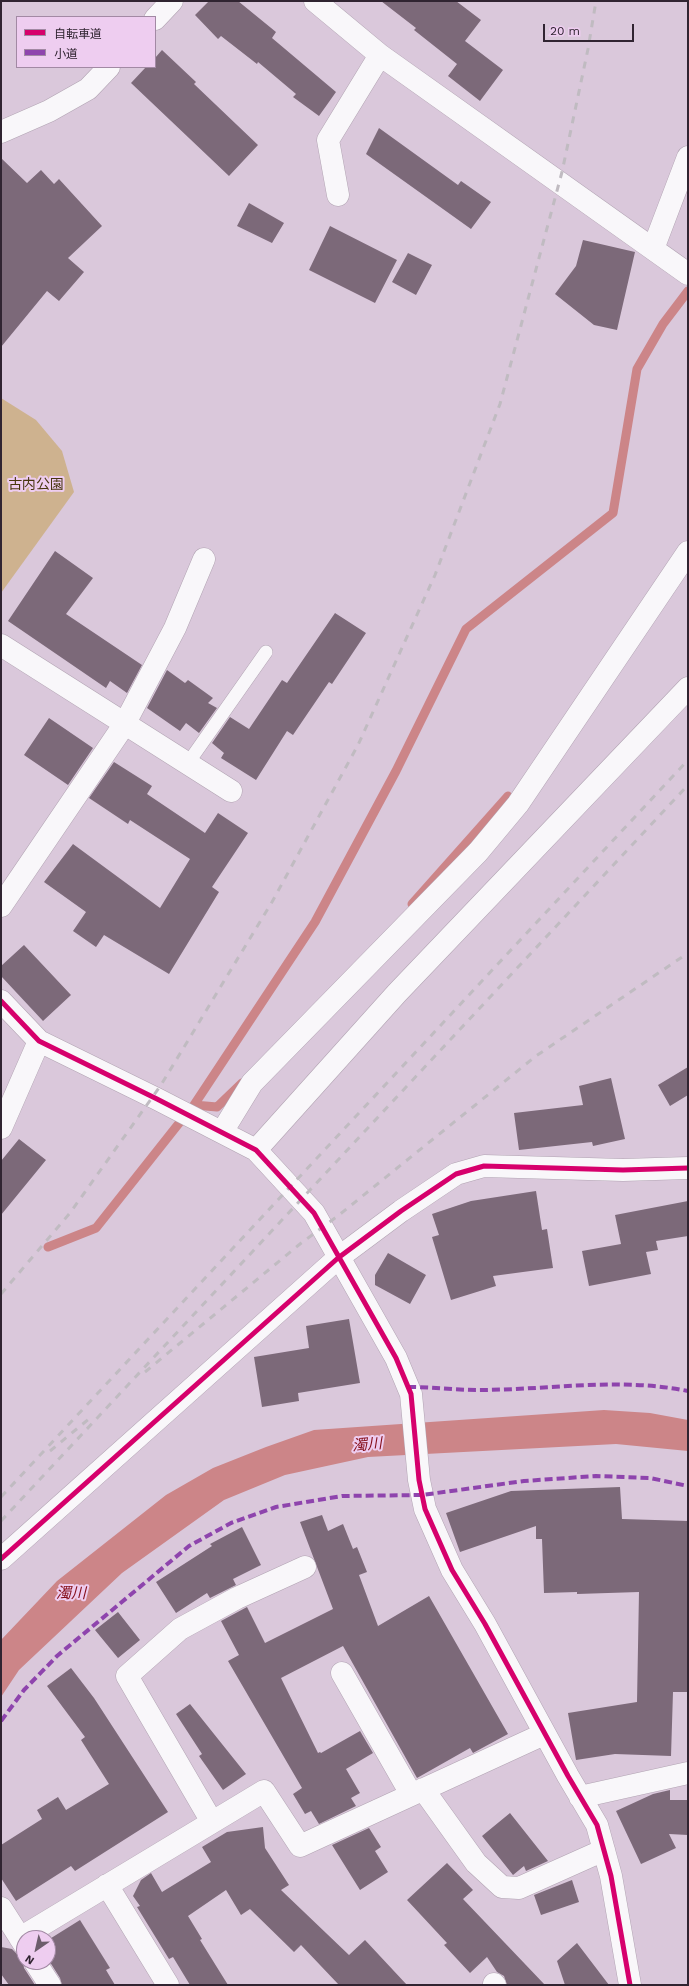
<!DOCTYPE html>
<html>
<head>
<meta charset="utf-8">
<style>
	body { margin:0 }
	#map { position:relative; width:689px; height:1986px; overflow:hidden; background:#dac8db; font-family:"Work Sans","Noto Sans JP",sans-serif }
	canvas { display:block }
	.frame { position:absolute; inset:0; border:2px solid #302431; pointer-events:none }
	.legend { position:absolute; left:16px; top:16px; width:140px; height:52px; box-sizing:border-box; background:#eecdf0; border:1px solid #a289a4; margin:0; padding:5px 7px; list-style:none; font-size:12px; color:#302431 }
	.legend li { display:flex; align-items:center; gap:8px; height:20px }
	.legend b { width:20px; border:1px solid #a289a4 }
	.north { position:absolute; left:16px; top:1930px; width:40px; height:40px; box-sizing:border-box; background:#eecdf0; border:1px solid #a289a4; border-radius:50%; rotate:214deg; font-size:11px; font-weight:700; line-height:16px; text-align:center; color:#302431 }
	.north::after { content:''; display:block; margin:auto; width:14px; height:18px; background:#6c5d6c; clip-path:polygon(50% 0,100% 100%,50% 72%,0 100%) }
	.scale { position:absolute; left:543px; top:24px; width:91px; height:18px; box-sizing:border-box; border:2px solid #302431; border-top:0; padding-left:5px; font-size:12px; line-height:14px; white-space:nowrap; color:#302431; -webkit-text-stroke:3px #eecdf0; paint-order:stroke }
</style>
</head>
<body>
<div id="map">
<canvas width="689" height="1986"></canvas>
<div class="frame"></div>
<ul class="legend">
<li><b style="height:5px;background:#d6006c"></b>自転車道</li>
<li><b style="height:5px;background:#8e44ad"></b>小道</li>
</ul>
<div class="north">N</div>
<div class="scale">20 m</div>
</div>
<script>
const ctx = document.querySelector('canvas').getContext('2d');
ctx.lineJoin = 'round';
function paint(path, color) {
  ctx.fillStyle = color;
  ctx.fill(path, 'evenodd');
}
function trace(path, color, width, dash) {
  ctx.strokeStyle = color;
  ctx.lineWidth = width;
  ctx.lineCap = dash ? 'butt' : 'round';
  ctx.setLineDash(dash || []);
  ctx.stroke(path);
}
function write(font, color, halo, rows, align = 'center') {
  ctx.font = font + ' "Work Sans","Noto Sans JP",sans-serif';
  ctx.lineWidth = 4;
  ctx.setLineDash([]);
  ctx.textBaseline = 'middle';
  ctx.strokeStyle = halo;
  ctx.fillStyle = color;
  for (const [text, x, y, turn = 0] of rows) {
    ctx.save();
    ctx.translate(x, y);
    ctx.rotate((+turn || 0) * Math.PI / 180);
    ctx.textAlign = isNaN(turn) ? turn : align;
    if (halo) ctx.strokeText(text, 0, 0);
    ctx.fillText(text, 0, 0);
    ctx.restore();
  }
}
paint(new Path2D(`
	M 1,398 L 36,420 L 62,451 L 74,492 L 1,593 Z`), '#ceb28f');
paint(new Path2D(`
	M 604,1410 L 650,1413 L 688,1420 L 688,1451 L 616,1444 L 368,1457 L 285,1475 L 224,1500 L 122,1573 L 19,1670 L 1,1697 L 1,1640 L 57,1581 L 166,1495 L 213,1468 L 266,1447 L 314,1430 Z`), '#cc8588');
trace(new Path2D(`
	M 412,904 L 508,796
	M 242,1083 L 217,1107 L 194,1105 L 315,922 L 396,771 L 466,629 L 613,513 L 637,369 L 663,324 L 688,291
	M 48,1247 L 96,1228 L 180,1122`), '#cc8588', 9);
paint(new Path2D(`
	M 209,1 L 238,1 L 276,32 L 272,38 L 336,92 L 319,116 L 293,97 L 296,94 L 258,62 L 257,64 L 221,36 L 218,39 L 195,15 Z
	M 381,1 L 456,1 L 481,20 L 465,41 L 503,70 L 480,101 L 448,76 L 457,64 L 414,30 L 416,28 Z
	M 162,50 L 196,82 L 194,84 L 258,145 L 229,176 L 131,83 L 146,67 L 155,67 L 155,58 Z
	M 379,128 L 458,185 L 461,181 L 491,202 L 471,229 L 366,154 Z
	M 1,158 L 27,183 L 41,170 L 54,184 L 59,179 L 102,226 L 68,258 L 84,272 L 59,301 L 47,291 L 1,347 Z
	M 249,203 L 284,223 L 272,243 L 237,226 Z
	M 330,226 L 397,260 L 375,303 L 309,270 Z
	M 583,240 L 635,252 L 617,330 L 594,325 L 555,294 L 576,266 Z
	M 408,253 L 432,265 L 416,295 L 392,282 Z
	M 55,551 L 93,578 L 66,614 L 142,665 L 127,693 L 110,681 L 106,688 L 8,621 Z
	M 335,613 L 366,633 L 332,684 L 329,682 L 293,735 L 287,731 L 256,780 L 221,758 L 224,753 L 212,743 L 230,717 L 249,729 L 282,680 L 287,683 Z
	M 167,670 L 185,683 L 188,680 L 213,698 L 208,703 L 217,708 L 199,733 L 186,723 L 180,731 L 147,708 Z
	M 49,718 L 93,748 L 68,785 L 24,755 Z
	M 114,762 L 152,786 L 147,794 L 205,833 L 218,813 L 248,833 L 212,887 L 219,892 L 169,974 L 104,935 L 96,947 L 73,931 L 86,912 L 44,882 L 73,844 L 160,908 L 190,859 L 130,820 L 128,824 L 89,798 Z
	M 24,945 L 71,995 L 43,1021 L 1,976 L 1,966 Z
	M 688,1067 L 688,1095 L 670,1106 L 658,1085 Z
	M 611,1078 L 625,1139 L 593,1146 L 592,1142 L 519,1150 L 514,1113 L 583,1105 L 579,1086 Z
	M 19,1139 L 46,1160 L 1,1215 L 1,1161 Z
	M 536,1191 L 542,1230 L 547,1229 L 553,1268 L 493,1276 L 496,1286 L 451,1300 L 432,1237 L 439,1235 L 432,1214 L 471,1201 Z
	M 688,1201 L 688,1236 L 656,1241 L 658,1250 L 646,1252 L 651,1274 L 589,1286 L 582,1251 L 621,1244 L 615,1215 Z
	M 388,1253 L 426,1275 L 410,1304 L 375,1285 L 375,1275 Z
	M 349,1319 L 360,1383 L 298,1393 L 299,1401 L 262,1407 L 254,1357 L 309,1348 L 306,1326 Z
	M 620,1487 L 622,1519 L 688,1521 L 688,1692 L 673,1692 L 671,1756 L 615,1754 L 576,1760 L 568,1713 L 637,1702 L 639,1592 L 577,1594 L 577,1592 L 544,1593 L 542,1539 L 536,1539 L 536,1526 L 460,1552 L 446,1513 L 511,1491 Z
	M 322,1515 L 328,1531 L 343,1524 L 353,1549 L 357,1547 L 367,1572 L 359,1575 L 378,1626 L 429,1596 L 508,1734 L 473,1753 L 470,1748 L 417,1778 L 343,1646 L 281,1678 L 318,1753 L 320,1752 L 321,1753 L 360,1731 L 373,1753 L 346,1769 L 360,1793 L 351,1798 L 356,1806 L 319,1824 L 311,1811 L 305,1814 L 293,1794 L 302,1788 L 228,1661 L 239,1655 L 221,1621 L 247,1607 L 265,1643 L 333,1609 L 300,1522 Z
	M 242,1527 L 261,1565 L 233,1579 L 236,1585 L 210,1598 L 207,1593 L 176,1613 L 156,1582 L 212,1546 L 210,1544 Z
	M 118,1612 L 140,1640 L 118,1658 L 95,1630 Z
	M 71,1668 L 94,1698 L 168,1812 L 75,1871 L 71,1866 L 16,1901 L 1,1878 L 1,1845 L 42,1819 L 37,1810 L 58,1797 L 66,1810 L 109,1784 L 81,1740 L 85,1737 L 47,1686 Z
	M 190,1704 L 246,1774 L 223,1790 L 199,1756 L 202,1754 L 176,1714 Z
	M 670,1790 L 670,1800 L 688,1800 L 688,1835 L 669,1834 L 676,1848 L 641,1864 L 616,1811 L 653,1794 Z
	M 510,1813 L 548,1861 L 526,1871 L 524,1866 L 513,1875 L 482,1836 Z
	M 263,1827 L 265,1848 L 289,1885 L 281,1890 L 349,1955 L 365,1940 L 407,1985 L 339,1985 L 301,1945 L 294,1952 L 250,1909 L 241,1915 L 226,1890 L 188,1916 L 202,1939 L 200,1940 L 228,1985 L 190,1985 L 173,1957 L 169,1959 L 137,1907 L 140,1906 L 133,1896 L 141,1880 L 151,1873 L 162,1892 L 211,1862 L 202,1847 L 227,1832 Z
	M 369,1828 L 381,1847 L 375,1851 L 388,1872 L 360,1890 L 332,1845 Z
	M 447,1863 L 473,1890 L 463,1899 L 545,1985 L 507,1985 L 504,1976 L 497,1972 L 487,1957 L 470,1973 L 444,1945 L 447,1943 L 407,1900 Z
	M 572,1880 L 579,1902 L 541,1915 L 534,1895 Z
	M 80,1920 L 110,1968 L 106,1970 L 115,1985 L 62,1985 L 60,1978 L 48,1959 L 48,1956 L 49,1956 L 48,1940 Z
	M 577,1943 L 609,1985 L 565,1985 L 557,1961 Z
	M 1,1947 L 12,1949 L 18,1955 L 24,1956 L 23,1962 L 24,1968 L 35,1985 L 9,1985 L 1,1974 Z`), '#7c6979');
const lane = new Path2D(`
	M 188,763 L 266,652`);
const street = new Path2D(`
	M 315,1 L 380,55 L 688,274
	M 155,19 L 172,1
	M 1,132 L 49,111 L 88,89 L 109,67
	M 338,195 L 328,140 L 380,55
	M 653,249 L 688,157
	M 1,645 L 231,791
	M 1,906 L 124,725 L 175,628 L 204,559
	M 1,1001 L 39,1041 L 157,1099 L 256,1150 L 314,1213 L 396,1358 L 411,1394 L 419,1480 L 425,1509 L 452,1570 L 485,1624 L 568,1776 L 597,1825 L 611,1876 L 630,1985
	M 1,1128 L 39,1041
	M 222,1132 L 252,1083 L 478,852 L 518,804 L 688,552
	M 256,1150 L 397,993 L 688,688
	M 1,1559 L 338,1258 L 401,1211 L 456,1174 L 484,1166 L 623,1170 L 688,1168
	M 342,1673 L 411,1794
	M 423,1789 L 476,1863 L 502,1887 L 519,1888 L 604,1850
	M 580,1797 L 688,1773
	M 212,1822 L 127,1676 L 180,1629 L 237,1598 L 305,1567
	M 107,1885 L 168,1985
	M 1,1908 L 24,1944
	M 20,1938 L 264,1791 L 300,1846 L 544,1734
	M 35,1962 L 50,1985
	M 494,1984 L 495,1985`);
trace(lane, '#b1a3b2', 14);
trace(street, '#b1a3b2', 23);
trace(lane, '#f9f7fa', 13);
trace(street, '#f9f7fa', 22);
trace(new Path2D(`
	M 1,1294 L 70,1213 L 161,1085 L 272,902 L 358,745 L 435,575 L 500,404 L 562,172 L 588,49 L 596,1
	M 145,1372 L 300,1244 L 339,1215 L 536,1056 L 688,953
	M 50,1451 L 90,1418
	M 1,1497 L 688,760
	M 1,1521 L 688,785`), '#c0bbc1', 3, [7, 7]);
trace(new Path2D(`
	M 408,1387 C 432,1387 455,1390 478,1390 C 548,1390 619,1377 688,1391
	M 1,1721 L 24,1690 L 57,1656 L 189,1546 L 231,1523 L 276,1507 L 342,1496 L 422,1495 L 524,1481 L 596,1476 L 650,1478 L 688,1486`), '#8e44ad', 4, [8, 4]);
trace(new Path2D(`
	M 1,1001 L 39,1041 L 157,1099 L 256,1150 L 314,1213 L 396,1358 L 411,1394 L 419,1480 L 425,1509 L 452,1570 L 485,1624 L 568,1776 L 597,1825 L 611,1876 L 630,1985
	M 1,1559 L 338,1258 L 401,1211 L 456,1174 L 484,1166 L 623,1170 L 688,1168`), '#d6006c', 5);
write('14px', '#48360f', '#eecdf0', [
	["古内公園",36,485]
]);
write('italic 15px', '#840d19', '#eecdf0', [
	["濁川",367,1445,-5],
	["濁川",71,1594]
]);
</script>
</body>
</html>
